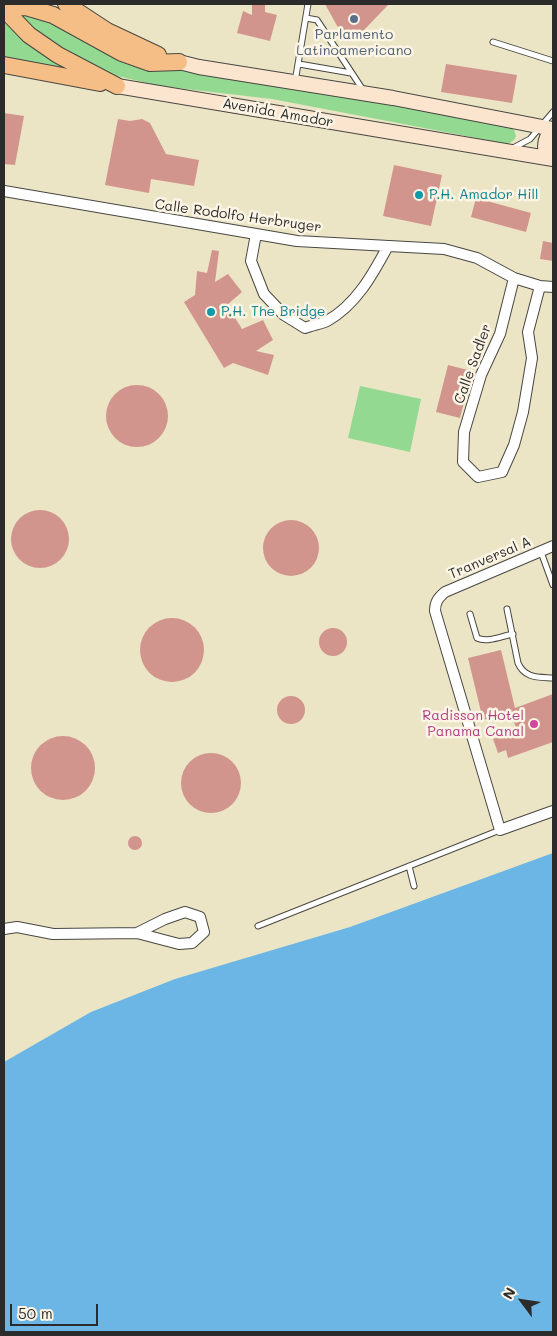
<!DOCTYPE html>
<html>
<head>
<meta charset="utf-8">
<style>
	body { margin:0 }
	#map { position:relative; width:557px; height:1336px; overflow:hidden; background:#ebe5c5; font-family:Mali,sans-serif }
	canvas { display:block }
	.frame { position:absolute; inset:0; border:5px solid #2b2b2b; pointer-events:none }
	.north { position:absolute; left:497px; top:1276px; width:50px; height:50px; -webkit-text-stroke:4px #fcf5e5; paint-order:stroke; rotate:301deg; font-size:14px; font-weight:700; line-height:20px; text-align:center; color:#2b2b2b }
	.north::after { content:''; display:block; margin:auto; width:18px; height:22px; background:#2b2b2b; clip-path:polygon(50% 0,100% 100%,50% 72%,0 100%) }
	.scale { position:absolute; left:10px; top:1304px; width:88px; height:22px; box-sizing:border-box; border:2px solid #2b2b2b; border-top:0; padding-left:6px; font-size:15px; line-height:18px; white-space:nowrap; color:#2b2b2b; -webkit-text-stroke:4px #fcf5e5; paint-order:stroke }
</style>
</head>
<body>
<div id="map">
<canvas width="557" height="1336"></canvas>
<div class="frame"></div>
<div class="north">N</div>
<div class="scale">50 m</div>
</div>
<script>
const ctx = document.querySelector('canvas').getContext('2d');
ctx.lineJoin = 'round';
function paint(path, color) {
  ctx.fillStyle = color;
  ctx.fill(path, 'evenodd');
}
function trace(path, color, width, dash) {
  ctx.strokeStyle = color;
  ctx.lineWidth = width;
  ctx.lineCap = dash ? 'butt' : 'round';
  ctx.setLineDash(dash || []);
  ctx.stroke(path);
}
function write(font, color, halo, rows, align = 'center') {
  ctx.font = font + ' Mali,sans-serif';
  ctx.lineWidth = 5;
  ctx.setLineDash([]);
  ctx.textBaseline = 'middle';
  ctx.strokeStyle = halo;
  ctx.fillStyle = color;
  for (const [text, x, y, turn = 0] of rows) {
    ctx.save();
    ctx.translate(x, y);
    ctx.rotate((+turn || 0) * Math.PI / 180);
    ctx.textAlign = isNaN(turn) ? turn : align;
    if (halo) ctx.strokeText(text, 0, 0);
    ctx.fillText(text, 0, 0);
    ctx.restore();
  }
}
paint(new Path2D(`
	M 24,12 L 174,69 L 353,97 L 510,127 L 514,130 L 516,136 L 514,140 L 508,144 L 272,99 L 160,86 L 113,75 L 42,38 L 16,15 Z
	M 4,17 L 72,70 L 4,62 Z
	M 360,386 L 421,399 L 410,452 L 348,438 Z`), '#94d992');
paint(new Path2D(`
	M 553,853 L 553,1332 L 4,1332 L 4,1062 L 91,1012 L 175,979 L 350,927 Z`), '#6bb6e4');
paint(new Path2D(`
	M 252,4 L 265,5 L 265,12 L 277,15 L 270,41 L 237,33 L 243,11 L 252,15 Z
	M 325,4 L 389,4 L 365,29 L 348,42 L 336,24 Z
	M 446,64 L 517,75 L 512,103 L 441,92 Z
	M 4,113 L 24,116 L 15,165 L 4,164 Z
	M 118,119 L 130,121 L 142,119 L 150,123 L 166,154 L 199,160 L 194,186 L 151,179 L 149,193 L 105,185 Z
	M 394,165 L 442,175 L 431,226 L 383,216 Z
	M 476,198 L 531,213 L 526,232 L 471,217 Z
	M 543,241 L 553,243 L 553,261 L 540,259 Z
	M 212,250 L 219,251 L 215,282 L 228,274 L 242,292 L 227,305 L 242,329 L 263,320 L 273,340 L 256,351 L 274,355 L 268,375 L 233,363 L 224,368 L 184,302 L 195,295 L 197,271 L 207,273 Z
	M 448,365 L 472,371 L 460,418 L 436,412 Z
	M106 416a31 31 0 1 1 62 0a31 31 0 1 1-62 0Z
	M11 539a29 29 0 1 1 58 0a29 29 0 1 1-58 0Z
	M263 548a28 28 0 1 1 56 0a28 28 0 1 1-56 0Z
	M140 650a32 32 0 1 1 64 0a32 32 0 1 1-64 0Z
	M319 642a14 14 0 1 1 28 0a14 14 0 1 1-28 0Z
	M 501,650 L 515,708 L 553,694 L 553,742 L 508,758 L 506,750 L 498,753 L 493,739 L 517,730 L 511,714 L 483,720 L 468,658 Z
	M277 710a14 14 0 1 1 28 0a14 14 0 1 1-28 0Z
	M31 768a32 32 0 1 1 64 0a32 32 0 1 1-64 0Z
	M181 783a30 30 0 1 1 60 0a30 30 0 1 1-60 0Z
	M128 843a7 7 0 1 1 14 0a7 7 0 1 1-14 0Z`), '#d2958d');
const service = new Path2D(`
	M 306,18 L 317,20 L 363,90
	M 493,42 L 553,61
	M 299,64 L 351,73
	M 295,82 L 308,4
	M 513,148 L 530,139 L 553,112
	M 541,552 L 553,585
	M 507,609 L 518,663 C 525,679 539,677 553,678
	M 470,614 L 477,638 C 487,643 502,636 513,634
	M 409,866 L 414,886
	M 258,926 L 500,830`);
const minor = new Path2D(`
	M 4,191 L 297,241 L 444,249 L 477,258 L 514,278 L 540,286 L 553,287
	M 256,234 L 251,261 L 264,294 L 284,315 L 305,328 C 312,325 321,324 327,321 C 356,305 373,274 388,246
	M 514,278 L 500,334 L 481,375 L 464,432 L 463,462 L 478,477 L 502,472 L 514,445 L 523,412 L 532,358 L 528,332 L 540,286
	M 553,546 L 445,592 C 438,598 435,602 435,611 L 500,830 L 553,811
	M 4,929 L 17,927 L 53,934 L 137,933 L 179,944 L 192,943 L 204,932 L 200,917 L 185,912 L 165,919 L 137,933`);
const secondary = new Path2D(`
	M 179,62 L 199,67 L 393,98 L 553,129
	M 117,86 L 553,159
	M 548,158 C 543,147 544,138 553,129`);
const primary = new Path2D(`
	M 66,4 L 107,31 L 158,55
	M 4,8 L 26,7 L 53,15 L 122,53 L 150,63 L 179,62
	M 4,9 L 29,35 L 58,55 L 117,86
	M 4,65 L 100,83`);
trace(service, '#484742', 7);
trace(minor, '#484742', 12);
trace(secondary, '#484742', 16);
trace(primary, '#484742', 18);
trace(service, '#fff', 5);
trace(minor, '#fff', 10);
trace(secondary, '#fbe5cf', 14);
trace(primary, '#f6be87', 16);
for (const [x, y, r, color] of [
	[354,19,5,"#5c6f8a"],
	[419,195,5,"#0f9aa8"],
	[211,312,5,"#0f9aa8"],
	[534,724,5,"#d1479c"]
]) {
  const dot = new Path2D();
  dot.arc(x, y, r, 0, 2 * Math.PI);
  ctx.fillStyle = color;
  ctx.fill(dot);
  trace(dot, '#fcf5e5', 2);
}
write('14px', '#4e5e75', '#fcf5e5', [
	["Parlamento",354,35],
	["Latinoamericano",354,51]
]);
write('14px', '#2b2b2b', '#fcf5e5', [
	["Avenida Amador",278,113,10],
	["Calle Rodolfo Herbruger",238,216,8],
	["Calle Sadler",473,364,-70],
	["Tranversal A",490,558,-23]
]);
write('14px', '#0d838f', '#fcf5e5', [
	["P.H. Amador Hill",429,195],
	["P.H. The Bridge",221,312]
], 'left');
write('14px', '#b23c85', '#fcf5e5', [
	["Radisson Hotel",524,716],
	["Panama Canal",524,732]
], 'right');
</script>
</body>
</html>
